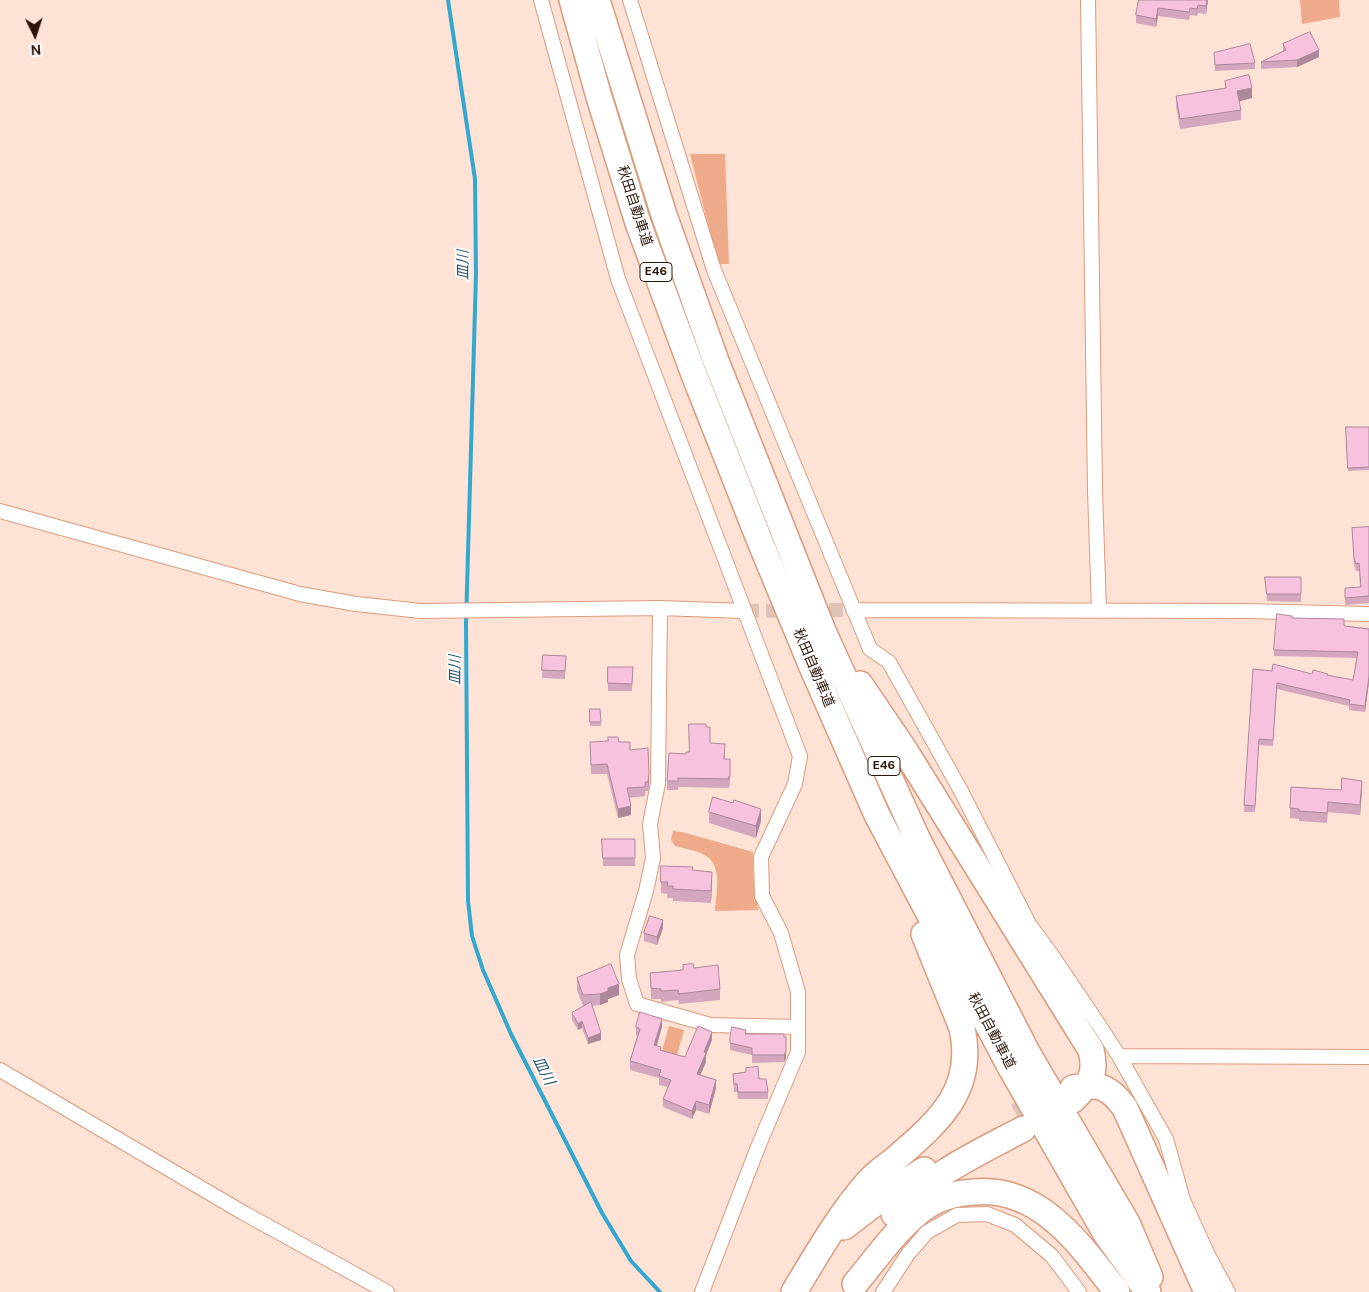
<!DOCTYPE html>
<html>
<head>
<meta charset="utf-8">
<style>
	body { margin:0 }
	#map { position:relative; width:1369px; height:1292px; overflow:hidden; background:#fee2d5; font-family:"DM Sans",sans-serif }
	canvas { display:block }
	.north { position:absolute; left:10px; top:10px; width:50px; height:50px; -webkit-text-stroke:4px #fff; paint-order:stroke; rotate:176deg; font-size:14px; font-weight:700; line-height:20px; text-align:center; color:#2c1408 }
	.north::after { content:''; display:block; margin:auto; width:18px; height:22px; background:#2c1408; clip-path:polygon(50% 0,100% 100%,50% 72%,0 100%) }
</style>
</head>
<body>
<div id="map">
<canvas width="1369" height="1292"></canvas>
<div class="north">N</div>
</div>
<script>
const ctx = document.querySelector('canvas').getContext('2d');
ctx.lineJoin = 'round';
function paint(path, color) {
  ctx.fillStyle = color;
  ctx.fill(path, 'evenodd');
}
function trace(path, color, width, dash) {
  ctx.strokeStyle = color;
  ctx.lineWidth = width;
  ctx.lineCap = dash ? 'butt' : 'round';
  ctx.setLineDash(dash || []);
  ctx.stroke(path);
}
function write(font, color, halo, rows, align = 'center') {
  ctx.font = font + ' "DM Sans","Noto Sans JP",sans-serif';
  ctx.lineWidth = 4;
  ctx.setLineDash([]);
  ctx.textBaseline = 'middle';
  ctx.strokeStyle = halo;
  ctx.fillStyle = color;
  for (const [text, x, y, turn = 0] of rows) {
    ctx.save();
    ctx.translate(x, y);
    ctx.rotate((+turn || 0) * Math.PI / 180);
    ctx.textAlign = isNaN(turn) ? turn : align;
    if (halo) ctx.strokeText(text, 0, 0);
    ctx.fillText(text, 0, 0);
    ctx.restore();
  }
}
paint(new Path2D(`
	M 1300,0 L 1339,0 L 1340,17 L 1302,24 Z
	M 690,154 L 725,154 L 729,264 L 718,264 Z
	M 673,831 L 682,832 L 753,852 L 753,876 L 758,910 L 715,911 C 716,894 723,866 706,856 C 697,850 685,849 675,846 L 671,840 Z
	M 669,1026 L 684,1030 L 677,1055 L 662,1051 Z`), '#efaa89');
trace(new Path2D(`
	M 448,0 L 475,179 L 476,274 L 466,623 L 468,901 L 472,936 L 483,970 L 511,1034 L 602,1213 L 631,1261 L 660,1292`), '#33a7cf', 4);
trace(new Path2D(`
	M 745,611 L 853,610`), '#dec3b6', 14, [14, 7]);
trace(new Path2D(`
	M 1017,1116 L 1052,1097`), '#dec3b6', 25, [25, 12]);
const minor = new Path2D(`
	M 541,0 L 618,279 L 800,756 L 795,784 L 761,857 L 762,896 L 781,933 L 798,992 L 798,1052 L 758,1147 L 702,1292
	M 630,0 L 714,270 L 870,649 L 889,662 L 961,791 L 1029,924 L 1051,954 L 1097,1022 L 1119,1056 L 1166,1139 L 1183,1200 L 1207,1253 L 1228,1292
	M 1088,0 L 1095,490 L 1099,611
	M 0,511 L 300,594 L 356,604 L 421,611 L 660,608 L 745,611
	M 660,608 L 658,783 L 650,824 L 653,858 L 646,891 L 627,955 L 629,979 L 637,1004 L 710,1025 L 798,1027
	M 853,610 L 1245,611 L 1369,614
	M 1119,1056 L 1369,1057
	M 0,1070 L 242,1212 L 387,1292
	M 883,1292 L 908,1254 L 927,1232 L 957,1215 L 987,1214 L 1015,1225 L 1052,1256 L 1079,1292`);
const motorway = new Path2D(`
	M 572,0 L 599,97 L 638,223 L 693,372 L 759,539 L 812,667 L 877,815 L 1008,1063 L 1106,1234 L 1148,1292
	M 597,0 L 664,215 L 716,361 L 823,631 L 917,838 L 1027,1052 L 1127,1223 L 1150,1277
	M 860,684 L 904,749 L 1091,1050 C 1097,1075 1090,1083 1073,1100
	M 1073,1088 C 1098,1082 1110,1087 1125,1108 L 1207,1292
	M 894,1214 C 929,1175 978,1153 1023,1129
	M 844,1227 L 892,1190 L 924,1170
	M 855,1284 C 876,1259 899,1225 927,1206 C 940,1197 958,1193 974,1192 C 1041,1186 1081,1246 1117,1292
	M 794,1292 C 817,1254 839,1215 868,1182 C 875,1174 885,1167 894,1160 C 938,1122 976,1091 962,1028 L 924,934`);
trace(minor, '#db9b7d', 16);
trace(motorway, '#db9b7d', 28);
trace(minor, '#fff', 14);
trace(motorway, '#fff', 25);
paint(new Path2D(`
	M 1139,0 L 1208,0 L 1206,14 L 1198,13 L 1197,16 L 1190,15 L 1189,20 L 1158,16 L 1156,27 L 1136,23 L 1136,15 Z
	M 1283,44 L 1319,57 L 1297,67 L 1261,69 L 1261,62 L 1283,51 Z
	M 1214,53 L 1255,63 L 1255,69 L 1215,71 Z
	M 1225,81 L 1252,98 L 1239,101 L 1241,110 L 1241,120 L 1180,129 L 1176,106 L 1176,96 L 1225,88 Z
	M 1346,427 L 1369,427 L 1369,470 L 1348,471 Z
	M 1369,527 L 1369,603 L 1345,605 L 1345,588 L 1360,587 L 1359,571 L 1356,571 L 1354,565 L 1352,528 Z
	M 1265,577 L 1301,577 L 1301,602 L 1267,601 Z
	M 1292,618 L 1369,629 L 1369,682 L 1365,712 L 1349,710 L 1349,706 L 1277,689 L 1273,746 L 1259,745 L 1255,812 L 1244,812 L 1253,669 L 1328,675 L 1353,680 L 1357,658 L 1274,656 L 1274,650 Z
	M 543,655 L 566,656 L 565,679 L 542,678 Z
	M 633,667 L 632,691 L 608,691 L 608,683 Z
	M 590,709 L 600,709 L 601,726 L 590,726 Z
	M 706,727 L 710,743 L 725,753 L 725,759 L 730,759 L 730,786 L 729,786 L 729,788 L 678,787 L 678,790 L 667,790 L 667,781 L 686,754 L 689,752 Z
	M 590,742 L 619,742 L 630,750 L 649,782 L 648,791 L 645,791 L 645,796 L 629,798 L 631,815 L 618,818 L 607,774 L 591,774 Z
	M 1341,790 L 1362,791 L 1360,815 L 1328,812 L 1327,823 L 1299,821 L 1299,819 L 1290,818 L 1290,808 Z
	M 709,812 L 761,821 L 756,838 L 709,823 Z
	M 602,839 L 635,839 L 635,866 L 603,866 Z
	M 693,870 L 712,883 L 711,903 L 673,901 L 673,898 L 667,898 L 667,894 L 661,893 L 661,882 Z
	M 663,928 L 657,945 L 644,941 L 644,933 Z
	M 683,965 L 694,968 L 720,989 L 720,1000 L 679,1004 L 678,1000 L 661,1002 L 661,999 L 651,999 L 650,973 L 683,970 Z
	M 577,978 L 619,995 L 608,999 L 608,1002 L 600,1005 L 592,1006 L 601,1040 L 588,1044 L 582,1028 L 578,1030 L 572,1020 L 572,1013 L 583,1006 L 577,990 Z
	M 636,1027 L 662,1027 L 657,1046 L 661,1050 L 685,1057 L 712,1040 L 706,1055 L 706,1062 L 700,1075 L 716,1088 L 709,1114 L 696,1110 L 692,1119 L 663,1107 L 663,1099 L 668,1087 L 659,1085 L 659,1078 L 630,1070 L 630,1061 L 637,1036 L 636,1036 Z
	M 746,1034 L 784,1034 L 786,1058 L 784,1062 L 752,1063 L 752,1055 L 730,1050 L 730,1037 Z
	M 746,1068 L 759,1079 L 768,1092 L 768,1099 L 738,1099 L 737,1092 L 734,1092 L 733,1074 L 746,1072 Z`), '#d4a7be');
paint(new Path2D(`
	M 1207,0 L 1208,0 L 1206,14 L 1206,6 Z
	M 1158,8 L 1158,16 L 1156,27 L 1156,19 Z
	M 1319,50 L 1319,57 L 1297,67 L 1297,60 Z
	M 1252,88 L 1252,98 L 1237,102 L 1237,91 Z
	M 1369,676 L 1369,682 L 1365,712 L 1365,706 Z
	M 649,773 L 649,782 L 648,791 L 648,782 Z
	M 1362,781 L 1362,791 L 1360,815 L 1360,805 Z
	M 631,806 L 631,815 L 618,818 L 618,809 Z
	M 761,809 L 761,821 L 756,838 L 756,826 Z
	M 712,872 L 712,883 L 711,903 L 711,891 Z
	M 663,920 L 663,928 L 657,945 L 657,937 Z
	M 619,984 L 619,995 L 608,999 L 608,1002 L 600,1005 L 600,994 L 608,988 Z
	M 662,1019 L 662,1027 L 654,1054 L 654,1045 Z
	M 582,1021 L 582,1028 L 578,1030 L 578,1024 Z
	M 712,1032 L 712,1040 L 706,1055 L 706,1062 L 697,1083 L 697,1074 L 704,1052 Z
	M 601,1033 L 601,1040 L 588,1044 L 588,1038 Z
	M 786,1051 L 786,1058 L 784,1062 L 784,1055 Z
	M 716,1080 L 716,1088 L 709,1114 L 709,1105 Z
	M 696,1101 L 696,1110 L 692,1119 L 692,1111 Z`), '#ad889b');
const building = new Path2D(`
	M 1139,0 L 1207,0 L 1206,6 L 1198,5 L 1197,9 L 1190,8 L 1189,12 L 1158,8 L 1156,19 L 1136,15 Z
	M 1310,32 L 1319,50 L 1297,60 L 1261,62 L 1286,50 L 1283,44 Z
	M 1250,44 L 1255,63 L 1215,65 L 1214,53 Z
	M 1249,75 L 1252,88 L 1237,91 L 1241,110 L 1180,119 L 1176,96 L 1226,88 L 1225,81 Z
	M 1346,427 L 1369,427 L 1369,467 L 1348,468 Z
	M 1369,527 L 1369,596 L 1345,598 L 1345,588 L 1361,587 L 1359,563 L 1356,564 L 1354,558 L 1352,528 Z
	M 1265,577 L 1301,577 L 1301,594 L 1267,594 Z
	M 1277,614 L 1292,616 L 1292,618 L 1344,619 L 1344,626 L 1369,629 L 1369,676 L 1365,706 L 1349,704 L 1350,700 L 1277,683 L 1273,740 L 1259,739 L 1255,806 L 1244,805 L 1253,669 L 1272,671 L 1273,664 L 1312,674 L 1313,670 L 1328,674 L 1327,675 L 1353,680 L 1358,652 L 1274,650 Z
	M 543,655 L 566,656 L 565,671 L 542,670 Z
	M 608,667 L 633,667 L 632,684 L 608,683 Z
	M 590,709 L 600,709 L 601,722 L 590,722 Z
	M 689,724 L 706,724 L 706,727 L 710,727 L 710,743 L 725,744 L 724,759 L 730,759 L 730,777 L 728,777 L 729,779 L 678,778 L 678,781 L 667,781 L 669,753 L 686,754 L 686,752 L 689,752 Z
	M 608,737 L 618,737 L 619,742 L 630,742 L 630,750 L 648,748 L 649,773 L 648,782 L 645,782 L 645,787 L 627,788 L 631,806 L 618,809 L 607,764 L 591,765 L 590,742 L 608,741 Z
	M 1342,778 L 1362,781 L 1360,805 L 1328,802 L 1327,813 L 1299,811 L 1299,809 L 1290,808 L 1291,787 L 1341,790 Z
	M 713,797 L 733,803 L 734,800 L 761,809 L 756,826 L 709,812 Z
	M 602,839 L 635,839 L 635,858 L 603,858 Z
	M 661,866 L 693,867 L 692,870 L 712,872 L 711,891 L 673,889 L 673,886 L 667,886 L 668,882 L 661,882 Z
	M 650,916 L 663,920 L 657,937 L 644,933 Z
	M 611,964 L 619,984 L 608,988 L 608,991 L 600,994 L 583,995 L 577,978 Z
	M 693,964 L 694,968 L 718,965 L 720,989 L 679,994 L 678,990 L 661,991 L 661,989 L 651,988 L 650,973 L 683,970 L 683,965 Z
	M 591,1002 L 601,1033 L 588,1038 L 582,1021 L 578,1024 L 572,1013 Z
	M 640,1012 L 662,1019 L 654,1045 L 661,1047 L 660,1050 L 685,1057 L 698,1026 L 712,1032 L 704,1052 L 706,1053 L 697,1074 L 716,1080 L 709,1105 L 696,1101 L 692,1111 L 663,1099 L 671,1080 L 659,1076 L 661,1070 L 630,1061 L 640,1029 L 636,1027 Z
	M 732,1027 L 746,1030 L 745,1034 L 784,1034 L 784,1037 L 786,1037 L 786,1051 L 784,1055 L 752,1055 L 752,1048 L 730,1043 L 730,1037 Z
	M 758,1067 L 759,1079 L 766,1079 L 768,1092 L 738,1092 L 737,1084 L 734,1084 L 733,1074 L 746,1072 L 746,1068 Z`);
paint(building, '#f7c2dd');
trace(building, '#ad889b', 1);
for (const [x, y, w] of [
	[656,272,32],
	[884,766,32]
]) {
  const box = new Path2D();
  box.roundRect(x - w / 2, y - 9.5, w, 19, 4);
  ctx.fillStyle = '#fff';
  ctx.fill(box);
  trace(box, '#2c1408', 1);
}
write('bold 12px', '#2c1408', null, [
	["E46",656,272],
	["E46",884,766]
]);
write('14px', '#2c1408', '#fff', [
	["秋田自動車道",634,206,72],
	["秋田自動車道",813,668,67],
	["秋田自動車道",991,1031,62]
]);
write('italic 15px', '#2a586a', '#fff', [
	["皿川",464,265,-90],
	["皿川",456,670,-90],
	["皿川",543,1071,63]
]);
</script>
</body>
</html>
